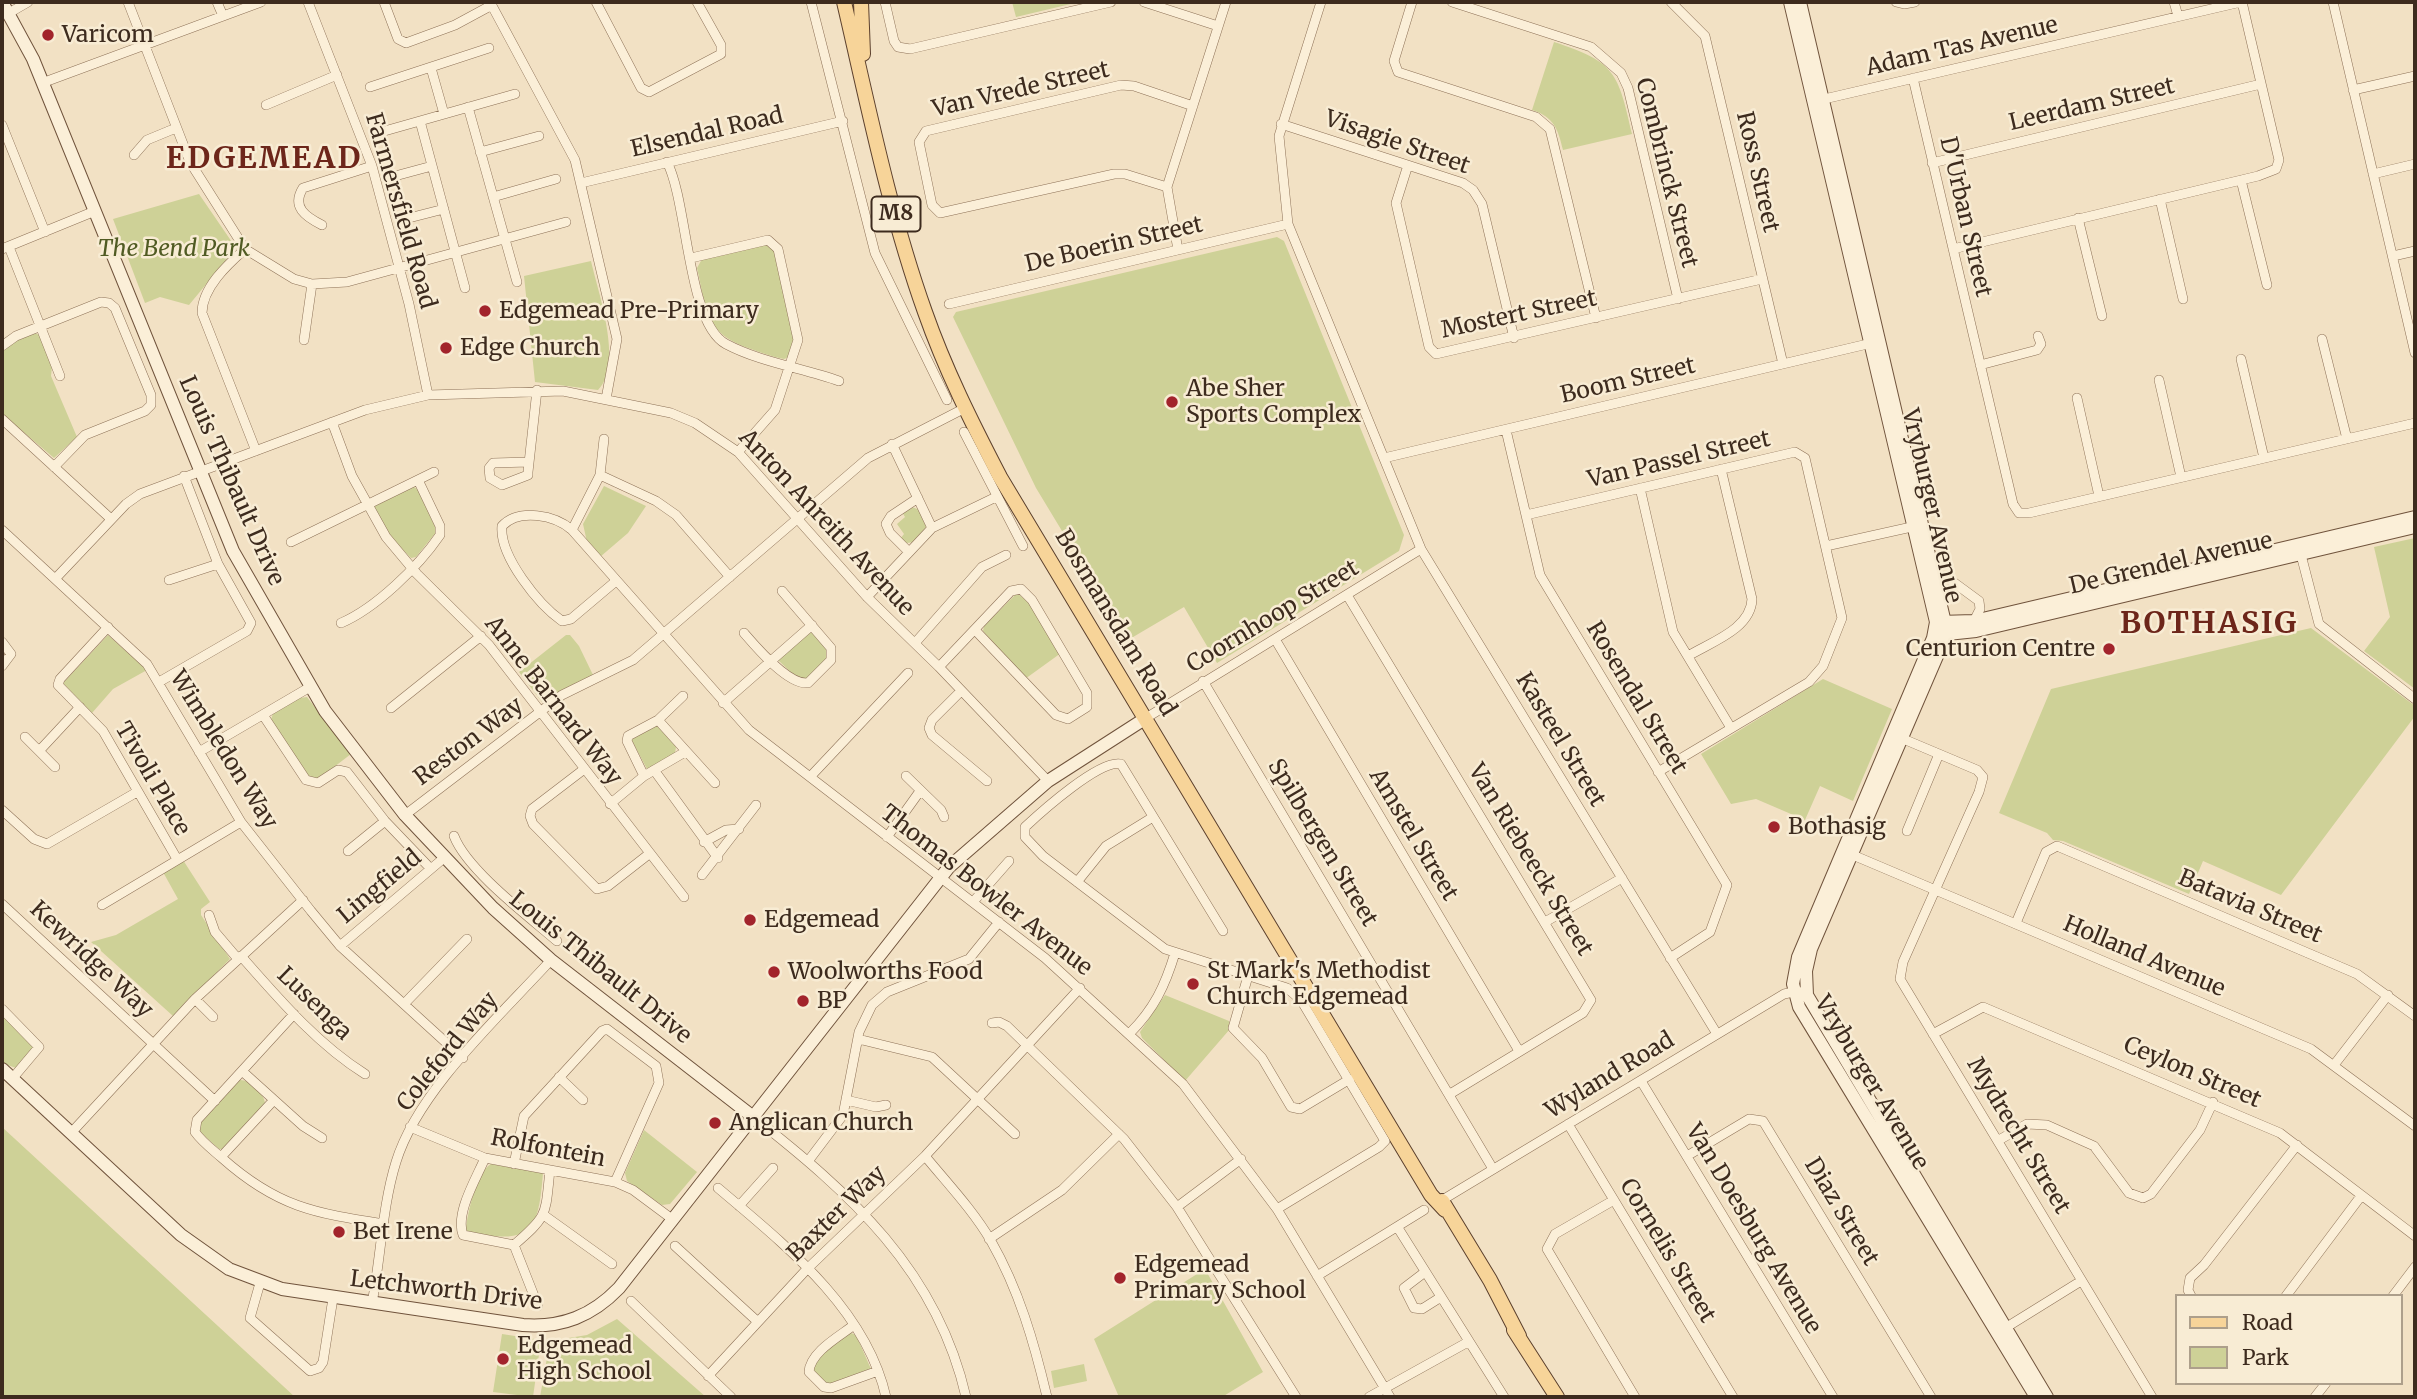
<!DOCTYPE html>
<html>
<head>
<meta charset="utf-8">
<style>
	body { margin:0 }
	#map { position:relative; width:2417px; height:1399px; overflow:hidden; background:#f2e1c4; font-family:Merriweather,serif }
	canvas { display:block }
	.frame { position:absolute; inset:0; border:4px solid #3d2b1e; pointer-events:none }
	.legend { position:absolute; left:2175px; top:1294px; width:228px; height:91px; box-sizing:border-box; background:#f8ecd4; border:2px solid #ad9f8b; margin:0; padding:9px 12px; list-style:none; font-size:21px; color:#3d2b1e }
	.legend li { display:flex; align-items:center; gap:14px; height:35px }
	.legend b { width:35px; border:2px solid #ad9f8b }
</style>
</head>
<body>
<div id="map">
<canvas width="2417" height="1399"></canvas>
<div class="frame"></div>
<ul class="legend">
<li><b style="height:9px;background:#f7d499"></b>Road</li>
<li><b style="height:19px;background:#ced197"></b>Park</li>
</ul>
</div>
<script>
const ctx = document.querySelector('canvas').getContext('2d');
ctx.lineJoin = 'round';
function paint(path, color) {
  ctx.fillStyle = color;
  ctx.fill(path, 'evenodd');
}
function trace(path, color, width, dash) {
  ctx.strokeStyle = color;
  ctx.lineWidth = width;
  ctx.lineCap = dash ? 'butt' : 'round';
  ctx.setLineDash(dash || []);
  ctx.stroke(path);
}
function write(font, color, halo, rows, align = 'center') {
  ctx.font = font + ' Merriweather,serif';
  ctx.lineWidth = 5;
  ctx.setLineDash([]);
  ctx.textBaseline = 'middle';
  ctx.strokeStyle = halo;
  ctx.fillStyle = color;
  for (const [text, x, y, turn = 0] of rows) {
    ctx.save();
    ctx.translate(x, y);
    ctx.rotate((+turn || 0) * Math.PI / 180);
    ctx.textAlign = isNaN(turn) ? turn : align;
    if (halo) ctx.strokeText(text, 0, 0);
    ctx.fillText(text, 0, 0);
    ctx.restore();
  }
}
paint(new Path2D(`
	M 1012,2 L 1079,2 L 1016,17 Z
	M 1554,42 C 1616,62 1618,73 1632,134 L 1563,150 C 1558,129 1554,117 1532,110 Z
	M 199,194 L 236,248 L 189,305 L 160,297 L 145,303 L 113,219 Z
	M 1277,237 L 1284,241 L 1404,535 L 1399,551 L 1217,663 L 1184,607 L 1128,640 L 1036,488 L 953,317 L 956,312 Z
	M 766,244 L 774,247 L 795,335 L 789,357 L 784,359 C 773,357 762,353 751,349 C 704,333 707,311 697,268 L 702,259 Z
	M 591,261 C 598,292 624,365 598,390 L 535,382 L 524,276 Z
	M 35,333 L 41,336 L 52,367 L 51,376 L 77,437 L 54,458 L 2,414 L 2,352 L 16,341 Z
	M 413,486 L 418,490 L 437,531 L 416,557 L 411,558 L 389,536 L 374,509 L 374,505 Z
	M 604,486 L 646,506 L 628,533 L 600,557 L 587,542 L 583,524 Z
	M 912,507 L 920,510 L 926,527 L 914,542 L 907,543 L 900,539 L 904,534 L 897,524 L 905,517 L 902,512 Z
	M 2415,538 L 2415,689 L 2364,651 L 2390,617 L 2374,547 Z
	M 1017,593 L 1033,606 L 1061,653 L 1025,679 L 983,631 L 984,626 Z
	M 2311,628 L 2415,706 L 2415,716 L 2281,895 L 2203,861 L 2189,894 L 2063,841 L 2053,840 L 2047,833 L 1999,813 L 2051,689 Z
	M 809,632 L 813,633 L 828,649 L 829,656 L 808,680 L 799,680 L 778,660 Z
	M 108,635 L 147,670 L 113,689 L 92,713 L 63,683 Z
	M 566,635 L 570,635 L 579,646 L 593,675 L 542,702 L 519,672 Z
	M 1823,679 L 1892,709 L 1853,801 L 1820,786 L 1805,820 L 1756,799 L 1731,804 L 1701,754 Z
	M 307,697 L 351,754 L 317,780 L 310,780 L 271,720 L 273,713 L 300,698 Z
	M 657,725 L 676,747 L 675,753 L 647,769 L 631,739 Z
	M 183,860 L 210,902 L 201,909 L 201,915 L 230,959 L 173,1016 L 91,942 L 116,935 L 178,899 L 163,872 Z
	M 1165,995 L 1229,1021 L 1230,1029 L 1185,1081 L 1142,1038 L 1140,1032 Z
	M 2,1015 L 34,1046 L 16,1068 L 2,1063 Z
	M 239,1080 C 249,1079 264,1093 265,1103 L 223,1149 L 219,1149 L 199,1131 L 199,1124 Z
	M 2,1127 L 295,1397 L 2,1397 Z
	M 644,1130 L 697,1172 L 670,1204 L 662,1205 L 627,1181 L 625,1173 Z
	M 491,1164 L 543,1173 C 538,1235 531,1243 468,1233 L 466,1230 C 467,1214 477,1171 491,1164 Z
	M 1205,1269 L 1263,1372 L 1222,1397 L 1119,1397 L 1094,1339 Z
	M 617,1319 L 706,1397 L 540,1397 L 550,1341 L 587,1335 Z
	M 851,1333 L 856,1335 L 871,1369 L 868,1373 L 827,1385 L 813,1370 C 816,1353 837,1342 851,1333 Z
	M 502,1334 L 541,1340 L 533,1397 L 493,1392 Z
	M 1084,1364 L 1087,1381 L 1054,1388 L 1051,1371 Z`), '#ced197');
const street = new Path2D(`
	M 128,2 L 190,162 L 245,249 L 294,279 L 312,284 L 347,282 L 566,222
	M 217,2 L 223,16
	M 308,2 L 372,166 L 409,304 L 428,395
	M 384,2 L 398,39 L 406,43 L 455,25 L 492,5
	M 490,2 L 575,160 L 617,339 L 606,399
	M 596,2 L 641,88 L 649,92 L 721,54 L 721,45 L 697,2
	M 811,2 L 875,253 L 947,400
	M 885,2 L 894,41 L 898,47 L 910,49 L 1111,2
	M 1144,2 L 1218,26
	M 1321,2 L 1279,136 L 1288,224 L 1421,549 L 1717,1034
	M 1412,2 L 1394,61 L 1398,72 L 1536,117 L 1550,129 L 1596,318
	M 1452,2 L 1591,47 L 1621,73 L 1628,88 L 1678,299
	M 1671,2 L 1705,36 L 1783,364
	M 1896,2 L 1904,4 L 1915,2
	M 2174,2 L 2178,16
	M 2333,2 L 2415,353
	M 9,13 L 28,2
	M 431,68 L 444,114
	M 1913,78 L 2013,504 L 2019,513 L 2029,513 L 2415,423
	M 42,83 L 261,2
	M 370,87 L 489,48
	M 2353,90 L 2415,76
	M 1820,100 L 2241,2
	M 266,105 L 337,75
	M 468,107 L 517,282
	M 420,121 L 465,288
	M 1281,124 L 1463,183 L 1473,190 L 1482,204 L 1514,338
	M 2,125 L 45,232
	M 381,132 L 515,94
	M 480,152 L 539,136
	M 134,155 L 147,140 L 176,128
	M 667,162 C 688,202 687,323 726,344 C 760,362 802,368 839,381
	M 1932,163 L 2261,84
	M 1408,165 L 1396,203 L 1429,347 L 1436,354 L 1762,279
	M 2373,174 L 2415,164
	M 395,176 L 432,166
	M 2241,180 L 2267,285
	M 581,183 L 843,121
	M 1167,187 L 1125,174 L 1114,174 L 940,213 L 932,205 L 919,142 L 926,131 L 1121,85 L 1134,86 L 1193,106
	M 493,197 L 556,179
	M 2160,199 L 2183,299
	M 2078,218 L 2102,316
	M 405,219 L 444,209
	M 322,225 C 306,217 291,207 303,188 L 372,166
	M 9,247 L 60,376
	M 2,249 L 95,211
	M 245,249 C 227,265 202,288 202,313 L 256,451
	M 1953,249 L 2258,176 L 2276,169 L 2279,160 L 2242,2
	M 1178,250 L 1167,187 L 1226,2
	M 2393,256 L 2415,251
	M 691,258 L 768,240 L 778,249 L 798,340 L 775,410 L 738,452
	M 949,304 L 1288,224
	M 2322,339 L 2347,439
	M 304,340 L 312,284
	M 2,346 L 16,336 L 101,302 L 109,303 L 115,308 L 151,395 L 151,405 L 145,411 L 85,435 L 54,467
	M 2241,359 L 2264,458
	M 1980,365 L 2037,350 L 2041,344 L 2038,336
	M 2159,380 L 2181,477
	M 2077,398 L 2099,496
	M 2,419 L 111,519
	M 332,422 L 352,476 L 386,537 L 417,574 L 489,645 L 684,897
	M 1506,430 L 1540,575 L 1727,885 L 1710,932 L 1670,958
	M 964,432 L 1023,546
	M 604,439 L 600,475 L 572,530 L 749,730 L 1045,958 L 1183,1084 L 1277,1209 L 1390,1397
	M 892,444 L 932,528
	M 1384,458 L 1876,342
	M 529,462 L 493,463 L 489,468 L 490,478 L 502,485 L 528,475 L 528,472 L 537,390
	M 600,475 L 656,501 L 676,515 L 730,577
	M 1640,488 L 1673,632 L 1731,728
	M 1526,515 L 1795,452 L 1805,458 L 1842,618 L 1823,666 L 1809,682 L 1658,772
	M 2,530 L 147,664 L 241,822 L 311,911 L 340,946 L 463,1058
	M 572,530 C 555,515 519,508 502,526 C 499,556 539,605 562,621 L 571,619 L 616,581
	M 291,542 L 434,472
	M 1826,546 L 1916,526
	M 908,551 L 890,533 L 886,524 L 891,516 L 918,498
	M 2300,551 L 2319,624 L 2415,699
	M 1945,576 L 1979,601 L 1980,609 L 1974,621
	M 55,579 L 126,504 L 140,494 L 365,410 L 428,395 L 563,391 L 671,413 L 695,423 L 738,452 L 867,597 L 939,667 L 1048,781
	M 169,580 L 218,564
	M 1347,595 L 1591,1000 L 1583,1013 L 1450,1094
	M 867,597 L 932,528 L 996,497
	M 341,623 C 376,608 418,567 440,535 L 440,526 L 418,480
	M 108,627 L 60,679 L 58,685 L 103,731 L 177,859
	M 744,633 C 756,647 788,685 808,683 L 831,660 L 831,648 L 782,591
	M 1275,639 L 1519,1051
	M 2,642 L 11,654 L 2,666
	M 915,643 L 982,567 L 1006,555
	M 1688,656 C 1711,642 1751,629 1752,599 L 1721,469
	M 939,667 L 1011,591 L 1021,589 L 1032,600 L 1087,693 L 1087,707 L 1068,719 L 1056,715 L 975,630
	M 1203,681 L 1493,1169
	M 159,682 L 247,631 L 251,623 L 218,564 L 184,476
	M 961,691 L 932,720 L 929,728 L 932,735 L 987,781
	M 723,703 L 812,625
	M 391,708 L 481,636
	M 263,715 L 306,780 L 318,783 L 338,770 L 347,772 L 385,821 L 431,869
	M 1146,718 L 1421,549
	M 658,720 L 715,783
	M 25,737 L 55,767
	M 1901,738 L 1977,770 L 1983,777 L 1979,792 L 1903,962 L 1900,979 L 2152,1397
	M 40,750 L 80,707
	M 199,752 L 310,687
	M 583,770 L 532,809 L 530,816 L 533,824 L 597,889 L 608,886 L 649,854
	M 654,770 L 718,858
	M 644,776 L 627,741 L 628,736 L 658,720 L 683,696
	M 906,776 L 941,810 L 944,817
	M 810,777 L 908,673
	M 610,804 L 644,776 L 685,752
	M 2,810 L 34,839 L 47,844 L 137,792
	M 405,815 L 562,695 L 633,660 L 868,458 L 965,408
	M 1907,831 L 1939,754
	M 454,836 C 467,870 528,916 557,941
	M 887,837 L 920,791
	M 704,842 L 726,830 L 739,829
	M 348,851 L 385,821
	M 1848,853 L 2311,1049 L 2415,1126
	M 702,875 L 756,805
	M 1077,882 L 1106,846 L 1153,817
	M 973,902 L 1009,861
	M 2,904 L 215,1101
	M 102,905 L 241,822
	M 209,915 L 215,932 L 238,959
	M 1545,922 L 1622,878
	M 2016,923 L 2046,852 L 2057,846 L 2357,974 L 2415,1016
	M 1223,931 L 1121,764 C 1100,759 1041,812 1025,827 L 1025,837 L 1043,856 L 1165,949 L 1287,988 L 1301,1000 L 1385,1141 L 1379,1147 L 1277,1209
	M 340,946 L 445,857
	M 241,956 C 278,998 317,1044 365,1074
	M 1248,976 L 1233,1028 L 1262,1058 L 1291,1107 L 1300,1109 L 1350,1079
	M 195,999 L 213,1017
	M 404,1004 L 467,939
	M 2,1009 L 39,1047 L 12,1079
	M 294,1014 L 197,1120 L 195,1132 C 202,1142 213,1150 222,1158 C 277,1207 314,1213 384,1224
	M 992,1023 L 999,1022 L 1007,1026 L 1124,1139 L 1177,1207 L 1296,1397
	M 1130,1033 C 1154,1009 1165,986 1175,953
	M 1933,1034 L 1983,1007 L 2280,1133 L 2415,1236
	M 858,1039 L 932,1057 L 1015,1134
	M 2334,1065 L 2388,995
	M 242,1071 L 303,1126 L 322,1138
	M 559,1077 L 583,1100
	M 1641,1081 L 1833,1397
	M 846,1100 L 876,1107 L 886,1105
	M 752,1116 C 850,1193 937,1270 966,1397
	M 1568,1124 L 1733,1397
	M 410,1127 L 485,1158 L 615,1182 L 633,1190 L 672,1219
	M 71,1133 L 195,999 L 303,900
	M 1999,1140 L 2027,1124 L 2047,1125 L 2094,1146 L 2129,1193 L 2143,1198 L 2151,1194 L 2200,1130 L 2213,1102
	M 925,1156 C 947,1183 973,1210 991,1241 C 1019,1290 1034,1342 1047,1397
	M 1687,1156 L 1749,1119 L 1763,1121 L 1931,1397
	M 221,1157 L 273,1101
	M 485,1158 C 476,1179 455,1213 463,1235 L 514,1245 C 549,1215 545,1215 550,1170
	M 809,1160 L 843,1115 L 859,1032 L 872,1005 L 887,992 L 969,959 L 999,922
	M 514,1164 L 524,1116 L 602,1031 L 607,1029 L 656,1066 L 659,1083 L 615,1182
	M 718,1188 C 784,1244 866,1308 886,1397
	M 1614,1200 L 1555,1234 L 1547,1249 L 1635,1397
	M 1439,1202 L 1784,994 L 1798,991
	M 739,1206 L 773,1168
	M 1177,1207 L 1241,1159
	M 545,1216 L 612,1264
	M 1398,1228 L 1504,1397
	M 989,1239 L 1062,1190 L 1119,1134
	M 514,1245 L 538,1306
	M 675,1246 L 758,1322
	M 1425,1272 L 1404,1288 L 1414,1308 L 1422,1309 L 1441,1297
	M 1317,1276 L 1424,1210
	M 260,1283 L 250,1318 L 310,1371 L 319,1368 L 323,1362 L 333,1298
	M 2191,1296 L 2188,1290 L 2190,1278 L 2204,1265 L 2297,1145
	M 2286,1296 L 2361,1196
	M 2393,1296 L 2415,1267
	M 631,1301 L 731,1397
	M 372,1303 C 381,1257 382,1207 396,1162 C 418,1090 500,1016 551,960
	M 854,1325 C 840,1336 810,1352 809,1372 L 824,1387 L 831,1388 L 878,1371
	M 2002,1330 L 2081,1281
	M 708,1376 L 807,1269 L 925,1156 L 1080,988
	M 1369,1397 L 1468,1342
	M 2315,1397 L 2326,1383`);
const secondary = new Path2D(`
	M 2,2 L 33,59 L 233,551 L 325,711 L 405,815 L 493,908 L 551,960 L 752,1116
	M 1790,2 L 1936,622 L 1933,638 L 1798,957 L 1793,984 L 1799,1007 L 2036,1397
	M 1800,2 L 1946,627 L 1941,647 L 1811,949 L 1806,971 L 1807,995 L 2047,1397
	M 1939,622 L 1974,621 L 2415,517
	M 1938,635 L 1976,631 L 2415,527
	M 2,1069 L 181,1235 L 229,1269 L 282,1289 L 523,1325 C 562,1328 592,1316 619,1288 L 949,867 L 1048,781 L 1146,718`);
const primary = new Path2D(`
	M 844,2 C 868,105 889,211 925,312 C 945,369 972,423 1000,477 L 1431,1195 L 1445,1210
	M 861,2 L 863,54
	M 1442,1201 L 1490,1280 L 1519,1336
	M 1514,1330 L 1557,1397`);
trace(street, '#8e7258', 10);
trace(secondary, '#70533c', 14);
trace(primary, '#5c402d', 16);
trace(street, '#fbefd8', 9);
trace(secondary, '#fbefd8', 12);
trace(primary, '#f7d499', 14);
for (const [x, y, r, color] of [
	[48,35,7,"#a2242c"],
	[485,311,7,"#a2242c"],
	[446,348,7,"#a2242c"],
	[1172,402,7,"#a2242c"],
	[2109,649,7,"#a2242c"],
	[1774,827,7,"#a2242c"],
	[750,920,7,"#a2242c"],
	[774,972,7,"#a2242c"],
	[1193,984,7,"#a2242c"],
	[803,1001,7,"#a2242c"],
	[715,1123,7,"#a2242c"],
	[339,1232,7,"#a2242c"],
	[1120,1278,7,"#a2242c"],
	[503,1359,7,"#a2242c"]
]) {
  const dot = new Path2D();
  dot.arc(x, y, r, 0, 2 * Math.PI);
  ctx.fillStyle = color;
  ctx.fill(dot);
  trace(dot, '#f8ecd4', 2.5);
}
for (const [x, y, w] of [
	[896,214,49]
]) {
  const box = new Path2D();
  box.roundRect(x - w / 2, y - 17.5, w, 35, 5);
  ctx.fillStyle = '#f8ecd4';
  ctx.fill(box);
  trace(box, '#3d2b1e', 2);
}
write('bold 21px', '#3d2b1e', null, [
	["M8",896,214]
]);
write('23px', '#3d2b1e', '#f8ecd4', [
	["Varicom",62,35],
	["Edgemead Pre-Primary",499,311],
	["Edge Church",460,348],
	["Abe Sher",1186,389],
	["Sports Complex",1186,415],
	["Centurion Centre",2095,649,"right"],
	["Bothasig",1788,827],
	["Edgemead",764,920],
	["St Mark's Methodist",1207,971],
	["Church Edgemead",1207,997],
	["Woolworths Food",788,972],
	["BP",817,1001],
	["Anglican Church",729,1123],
	["Bet Irene",353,1232],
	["Edgemead",1134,1265],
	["Primary School",1134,1291],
	["Edgemead",517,1346],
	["High School",517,1372]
], 'left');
write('23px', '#3d2b1e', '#f8ecd4', [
	["Adam Tas Avenue",1962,47,-13],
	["Van Vrede Street",1021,90,-13],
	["Leerdam Street",2092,105,-13],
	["Elsendal Road",707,133,-13],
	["Visagie Street",1397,143,19],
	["Ross Street",1757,172,77],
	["Combrinck Street",1666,173,76],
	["Farmersfield Road",400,211,74],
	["D'Urban Street",1965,217,77],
	["De Boerin Street",1114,245,-13],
	["Mostert Street",1519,315,-12],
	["Boom Street",1628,381,-13],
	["Van Passel Street",1679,460,-13],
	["Louis Thibault Drive",231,481,66],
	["Vryburger Avenue",1931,506,77],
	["Anton Anreith Avenue",826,523,47],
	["De Grendel Avenue",2171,564,-13],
	["Coornhoop Street",1273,617,-31],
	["Bosmansdam Road",1115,623,59],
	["Rosendal Street",1636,698,59],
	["Anne Barnard Way",553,701,52],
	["Kasteel Street",1560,740,59],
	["Reston Way",469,742,-37],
	["Wimbledon Way",223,750,58],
	["Tivoli Place",152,779,60],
	["Amstel Street",1413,835,59],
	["Spilbergen Street",1322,843,59],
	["Van Riebeeck Street",1530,860,59],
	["Lingfield",380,887,-40],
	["Thomas Bowler Avenue",986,891,38],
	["Batavia Street",2250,907,23],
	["Holland Avenue",2144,957,23],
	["Kewridge Way",91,960,43],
	["Louis Thibault Drive",600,968,39],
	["Lusenga",314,1004,44],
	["Coleford Way",448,1052,-51],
	["Ceylon Street",2192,1073,23],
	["Wyland Road",1610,1076,-31],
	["Vryburger Avenue",1871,1083,59],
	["Mydrecht Street",2018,1136,59],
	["Rolfontein",548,1149,11],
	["Diaz Street",1841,1212,59],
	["Baxter Way",837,1214,-44],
	["Van Doesburg Avenue",1753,1229,59],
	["Cornelis Street",1667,1251,59],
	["Letchworth Drive",446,1291,7]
]);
write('italic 23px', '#505b23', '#f8ecd4', [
	["The Bend Park",174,249]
]);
ctx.letterSpacing = '2px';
write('bold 30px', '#6d261a', '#f8ecd4', [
	["EDGEMEAD",264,160],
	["BOTHASIG",2209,625]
]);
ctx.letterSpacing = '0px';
</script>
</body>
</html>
